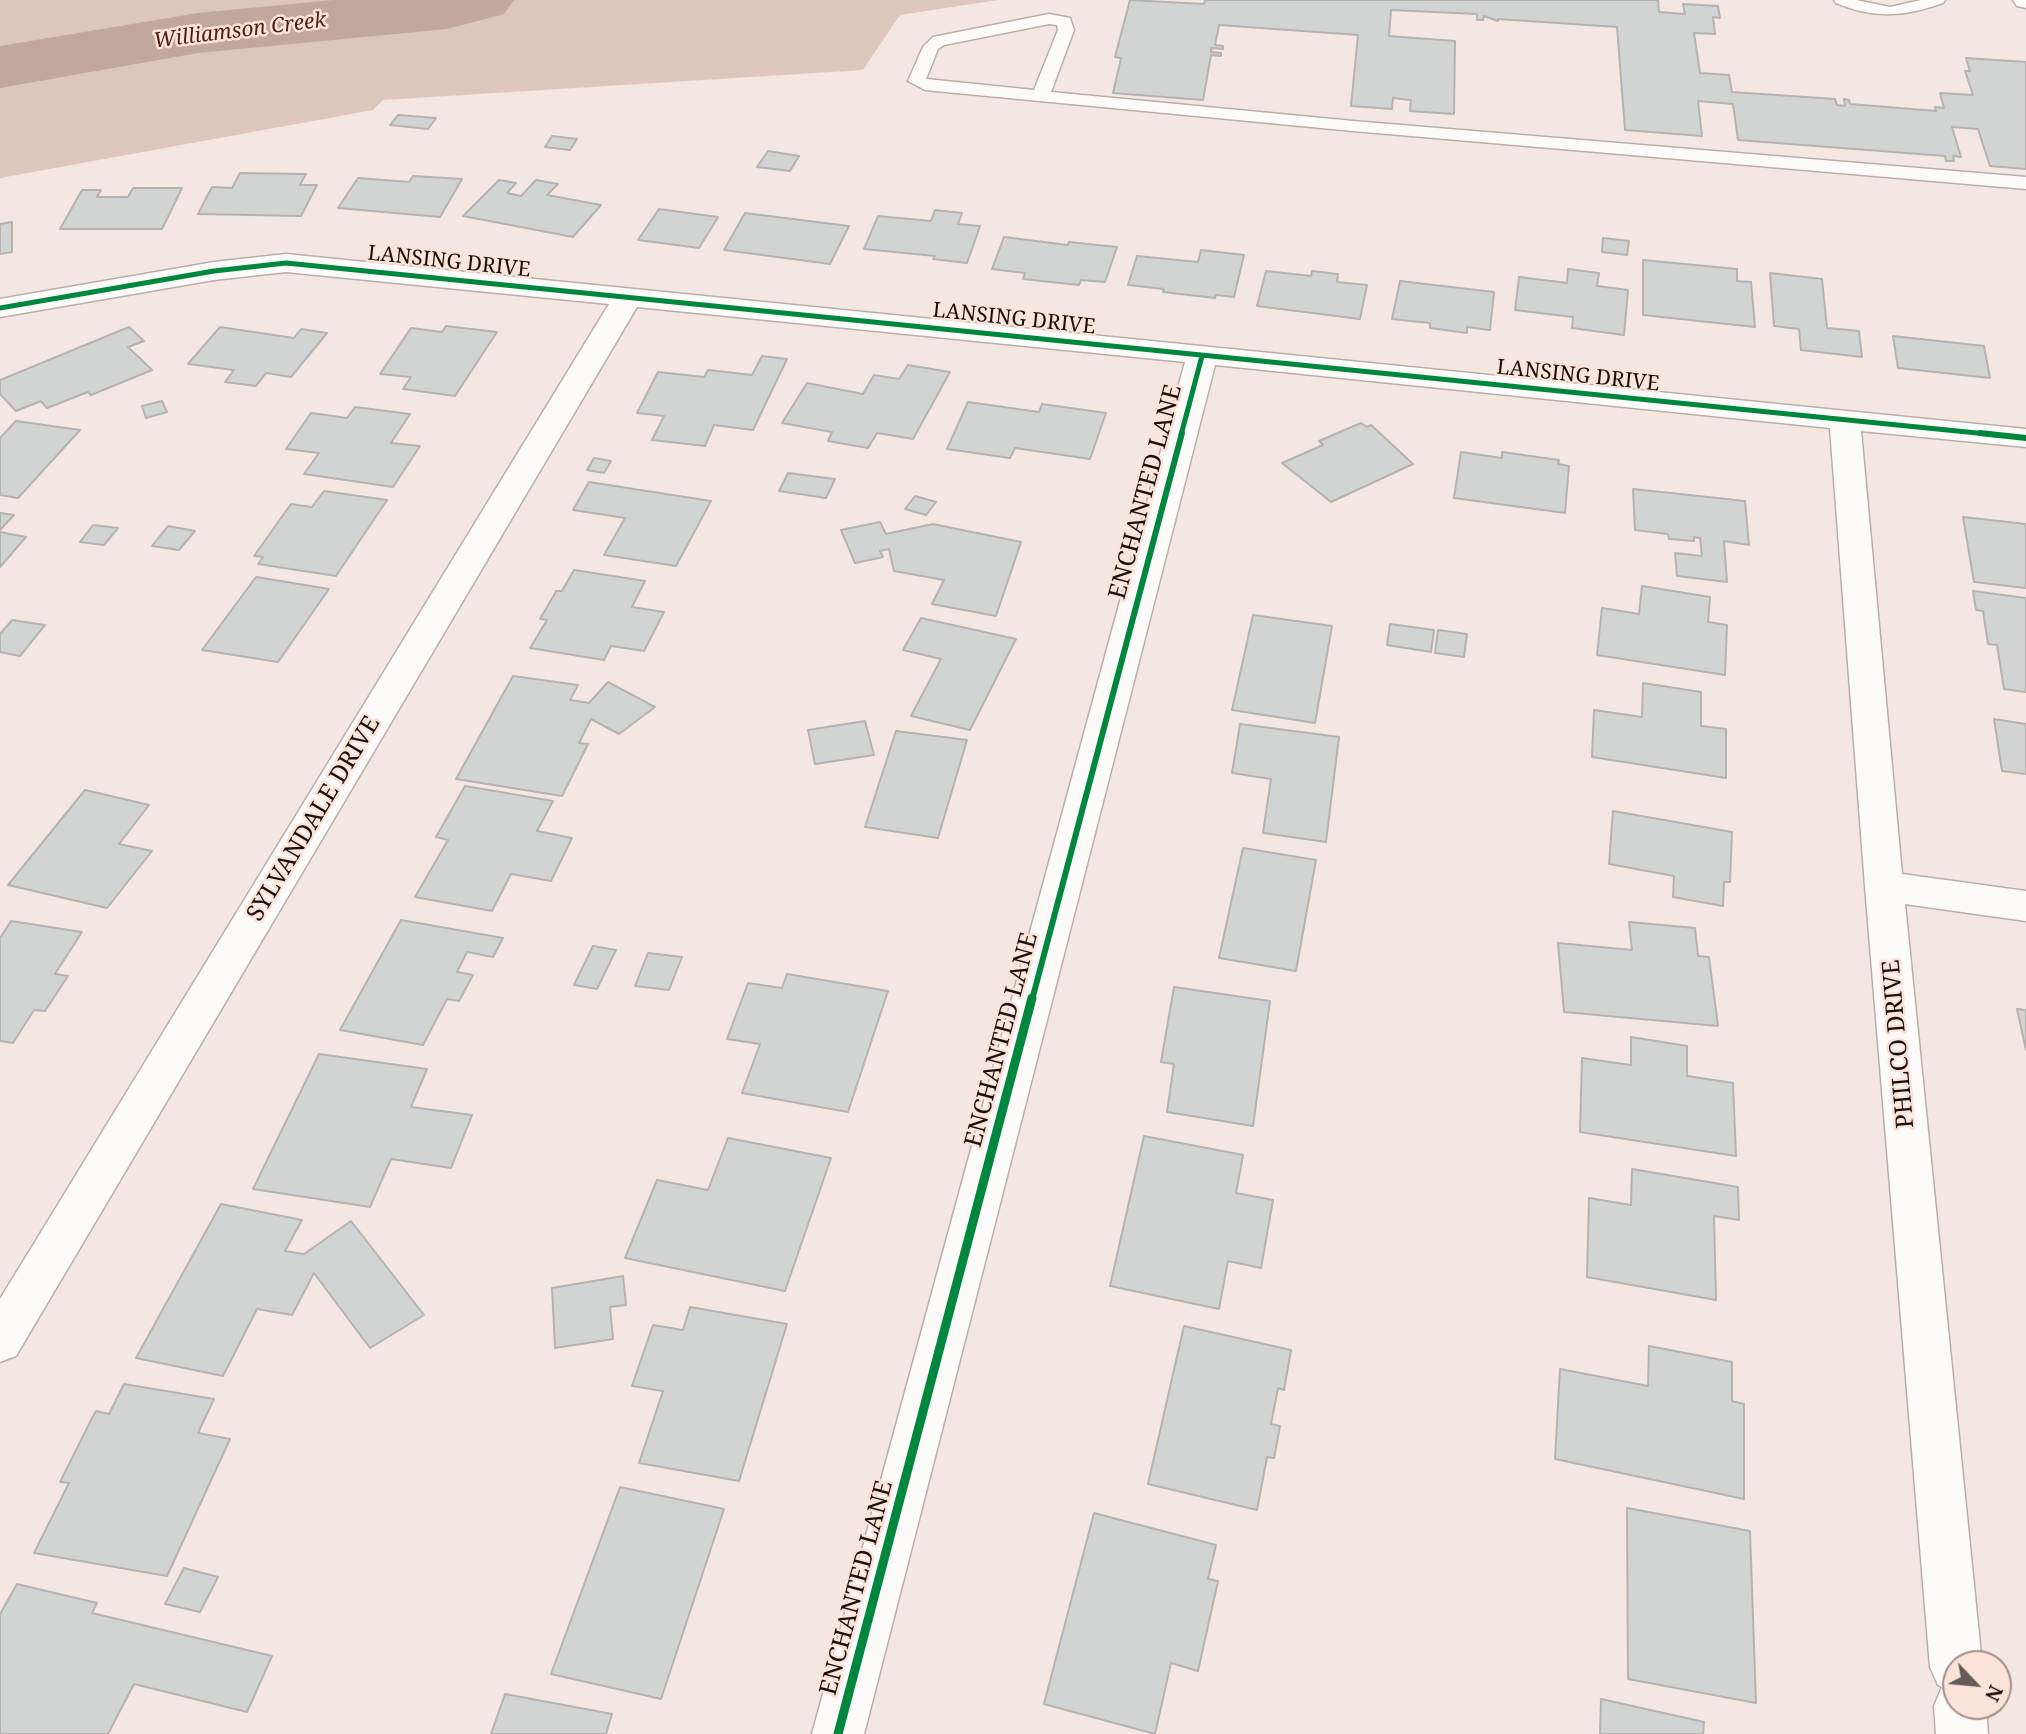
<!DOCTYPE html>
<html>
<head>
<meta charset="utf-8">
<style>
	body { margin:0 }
	#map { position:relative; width:2026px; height:1734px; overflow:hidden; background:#f4e6e1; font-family:"Noto Serif",serif }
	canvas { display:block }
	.north { position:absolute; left:1942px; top:1650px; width:70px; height:70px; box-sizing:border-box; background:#fce3d9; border:2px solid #a18f87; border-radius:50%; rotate:116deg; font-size:19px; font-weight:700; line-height:28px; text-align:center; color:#18100d }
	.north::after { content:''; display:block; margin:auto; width:24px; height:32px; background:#655b57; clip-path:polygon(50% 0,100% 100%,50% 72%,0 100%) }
</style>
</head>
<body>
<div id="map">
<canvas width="2026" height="1734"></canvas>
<div class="north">N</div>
</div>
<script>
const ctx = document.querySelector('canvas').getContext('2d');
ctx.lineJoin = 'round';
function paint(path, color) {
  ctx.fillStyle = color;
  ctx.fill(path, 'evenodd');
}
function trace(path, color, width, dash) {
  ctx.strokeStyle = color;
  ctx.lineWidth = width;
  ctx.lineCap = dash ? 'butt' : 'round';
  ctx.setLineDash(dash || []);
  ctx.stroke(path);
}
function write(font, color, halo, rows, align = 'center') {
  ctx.font = font + ' "Noto Serif",serif';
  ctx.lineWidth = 5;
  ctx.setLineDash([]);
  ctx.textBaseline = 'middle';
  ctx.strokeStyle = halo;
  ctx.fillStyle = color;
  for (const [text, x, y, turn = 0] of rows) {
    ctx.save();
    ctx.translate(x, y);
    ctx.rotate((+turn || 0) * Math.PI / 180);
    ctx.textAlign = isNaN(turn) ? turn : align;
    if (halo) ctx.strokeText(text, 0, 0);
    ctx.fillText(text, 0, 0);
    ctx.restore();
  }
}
paint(new Path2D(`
	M 0,0 L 998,0 L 900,15 L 863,70 L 383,100 L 373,110 L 0,178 Z`), '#ddc6bc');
paint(new Path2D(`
	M 333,0 L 514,0 L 504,14 L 447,29 L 198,53 L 0,88 L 0,46 L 198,13 Z`), '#c1a79c');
const building = new Path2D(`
	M 1130,0 L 1204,4 L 1205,0 L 1658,0 L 1659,12 L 1685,14 L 1683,4 L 1718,6 L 1720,18 L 1713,17 L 1715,34 L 1694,33 L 1700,73 L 1729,75 L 1732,92 L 1835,99 L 1837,105 L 1845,106 L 1844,99 L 1849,100 L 1850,104 L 1936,111 L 1935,107 L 1944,108 L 1940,93 L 1973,95 L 1965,71 L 1970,71 L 1966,58 L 2026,62 L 2026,169 L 1990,166 L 1978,129 L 1952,127 L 1961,157 L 1953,156 L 1954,161 L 1946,161 L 1945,156 L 1738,140 L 1733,104 L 1698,101 L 1702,136 L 1625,130 L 1617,27 L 1498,19 L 1498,21 L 1484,16 L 1483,20 L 1477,20 L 1477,14 L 1391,10 L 1389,36 L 1455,41 L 1454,114 L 1410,111 L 1411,100 L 1393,98 L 1392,109 L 1351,106 L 1358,35 L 1219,25 L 1215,45 L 1223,46 L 1223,49 L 1211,48 L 1211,52 L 1221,53 L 1221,56 L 1211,55 L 1203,100 L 1113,93 L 1121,58 L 1115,57 Z
	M 398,115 L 436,118 L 428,129 L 390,125 Z
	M 552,136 L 577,139 L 570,150 L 545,147 Z
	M 768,151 L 799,156 L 790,171 L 757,167 Z
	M 240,173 L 306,174 L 300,185 L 317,185 L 301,216 L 198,214 L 212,187 L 232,188 Z
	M 413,176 L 462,179 L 440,217 L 338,208 L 358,178 L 409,182 Z
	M 499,180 L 516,183 L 507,193 L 521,196 L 536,180 L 558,184 L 547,195 L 601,205 L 573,237 L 463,216 Z
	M 133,188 L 182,188 L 162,229 L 60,229 L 82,190 L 101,190 L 97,197 L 128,197 Z
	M 659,209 L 718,217 L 699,248 L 638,240 Z
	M 935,210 L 962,213 L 958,224 L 980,226 L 967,263 L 933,259 L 935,256 L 864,249 L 878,216 L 931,221 Z
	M 745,213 L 849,226 L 830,264 L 724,250 Z
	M 12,222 L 12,252 L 0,254 L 0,224 Z
	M 1004,237 L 1068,245 L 1069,242 L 1117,247 L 1105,282 L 1081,280 L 1079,285 L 1023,279 L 1025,273 L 992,269 Z
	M 1603,238 L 1629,241 L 1627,255 L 1602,252 Z
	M 1201,250 L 1244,255 L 1234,297 L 1216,295 L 1215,298 L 1163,292 L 1164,289 L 1128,285 L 1137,256 L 1198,262 Z
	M 1643,260 L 1737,269 L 1737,281 L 1751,282 L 1755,327 L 1643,315 Z
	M 1568,269 L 1599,273 L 1597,286 L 1628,290 L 1624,335 L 1572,328 L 1573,317 L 1515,310 L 1519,277 L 1567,283 Z
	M 1266,271 L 1311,276 L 1312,271 L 1338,274 L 1337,282 L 1367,285 L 1360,319 L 1257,306 Z
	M 1770,273 L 1822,279 L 1827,328 L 1859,331 L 1862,357 L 1801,350 L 1799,329 L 1774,326 Z
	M 1400,281 L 1494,292 L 1490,330 L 1467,327 L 1467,333 L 1430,328 L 1430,323 L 1392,319 Z
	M 446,326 L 497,332 L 455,396 L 403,389 L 411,377 L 380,374 L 411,328 L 442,332 Z
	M 129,327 L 144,341 L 128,347 L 152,370 L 91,395 L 88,392 L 47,408 L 41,401 L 16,411 L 0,394 L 0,380 Z
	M 220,327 L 294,338 L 301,329 L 327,333 L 291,377 L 266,373 L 256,386 L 225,382 L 234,370 L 188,364 Z
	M 1893,336 L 1984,346 L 1990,378 L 1898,368 Z
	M 762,356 L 787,359 L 753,430 L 714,425 L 705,446 L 652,440 L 664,416 L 637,413 L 658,372 L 704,377 L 708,370 L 752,375 Z
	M 908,365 L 950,372 L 913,439 L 877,433 L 868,448 L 828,441 L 832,432 L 782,423 L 807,383 L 863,394 L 874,375 L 899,379 Z
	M 162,401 L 167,412 L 146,418 L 142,406 Z
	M 968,402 L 1039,412 L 1042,404 L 1106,413 L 1090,459 L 1015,448 L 1010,458 L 947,449 Z
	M 355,407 L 410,414 L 391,443 L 420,446 L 393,487 L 304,474 L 319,453 L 286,449 L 311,413 L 347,418 Z
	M 16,421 L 80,430 L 18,498 L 0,495 L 0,438 Z
	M 1361,423 L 1367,427 L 1371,425 L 1413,464 L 1331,502 L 1282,463 L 1323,445 L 1319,441 Z
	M 1461,452 L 1502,458 L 1502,452 L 1559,460 L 1558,464 L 1569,466 L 1565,513 L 1454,498 Z
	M 594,458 L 611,461 L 604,473 L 587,470 Z
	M 788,473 L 835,479 L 826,498 L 779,491 Z
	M 589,482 L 711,501 L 676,566 L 604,555 L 625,518 L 573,510 Z
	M 1633,489 L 1745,501 L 1749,545 L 1724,541 L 1727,582 L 1677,576 L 1675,553 L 1702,556 L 1700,538 L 1694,537 L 1694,541 L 1669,539 L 1668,534 L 1635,530 Z
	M 324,491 L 387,500 L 336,576 L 258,564 L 263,557 L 254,556 L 291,504 L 312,507 Z
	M 915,496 L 936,502 L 926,515 L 905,509 Z
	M 0,513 L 14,515 L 0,530 Z
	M 1963,517 L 2026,524 L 2026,588 L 1974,582 Z
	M 880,522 L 886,534 L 933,524 L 1021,542 L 996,616 L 932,604 L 944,580 L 894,571 L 889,549 L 880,551 L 883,557 L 855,563 L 841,530 Z
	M 93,525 L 118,528 L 104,545 L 80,542 Z
	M 168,526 L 195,531 L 179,550 L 152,546 Z
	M 0,532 L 26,537 L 0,567 Z
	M 574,570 L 645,581 L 632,607 L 664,612 L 644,651 L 611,646 L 604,660 L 530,648 L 547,620 L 540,619 L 554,595 L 556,591 L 562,591 Z
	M 256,577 L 329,589 L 278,662 L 202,650 Z
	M 1642,586 L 1710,597 L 1708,622 L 1727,625 L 1725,675 L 1597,655 L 1602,608 L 1639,614 Z
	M 1973,591 L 2026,598 L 2026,692 L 2004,689 L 1997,645 L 1988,644 L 1983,611 L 1976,610 Z
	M 1253,615 L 1332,626 L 1315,723 L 1232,710 Z
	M 921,618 L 1016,639 L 970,730 L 911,716 L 941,659 L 903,650 Z
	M 12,620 L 45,625 L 20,656 L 0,652 L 0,634 Z
	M 1390,624 L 1434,630 L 1431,652 L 1387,645 Z
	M 1438,630 L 1467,634 L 1464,657 L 1435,653 Z
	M 513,676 L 578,685 L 570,700 L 589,703 L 608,682 L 655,707 L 619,734 L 591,719 L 579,743 L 588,744 L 562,796 L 456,779 Z
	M 1643,683 L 1701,692 L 1701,726 L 1726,729 L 1726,778 L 1592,757 L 1594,710 L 1642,717 Z
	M 1994,719 L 2026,724 L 2026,774 L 2002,771 Z
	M 865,721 L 874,755 L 815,764 L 808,730 Z
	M 1240,724 L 1339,737 L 1326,842 L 1263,833 L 1271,779 L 1232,773 Z
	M 896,731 L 967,740 L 938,838 L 865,827 Z
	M 465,786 L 553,801 L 537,831 L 572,838 L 551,881 L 511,874 L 492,911 L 415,897 L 448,840 L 436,837 Z
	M 85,790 L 149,805 L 119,844 L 152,851 L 107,908 L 8,885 Z
	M 1613,811 L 1732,832 L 1730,882 L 1724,882 L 1723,906 L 1673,897 L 1674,876 L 1609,864 Z
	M 1243,848 L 1316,860 L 1296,971 L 1219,958 Z
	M 401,920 L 503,938 L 493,957 L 467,952 L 457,972 L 473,975 L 459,1001 L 447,999 L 423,1045 L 340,1030 Z
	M 11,921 L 82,932 L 55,974 L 68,976 L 45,1011 L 34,1010 L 13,1043 L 0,1041 L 0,938 Z
	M 1629,922 L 1695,928 L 1698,956 L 1709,957 L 1718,1026 L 1564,1012 L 1558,943 L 1632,950 Z
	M 593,946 L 616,950 L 597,989 L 574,985 Z
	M 648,953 L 682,957 L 669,990 L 635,986 Z
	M 787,974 L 888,991 L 848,1112 L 742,1093 L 760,1044 L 727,1039 L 748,983 L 782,988 Z
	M 1174,987 L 1270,1001 L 1253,1126 L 1167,1112 L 1174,1064 L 1161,1062 Z
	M 2017,1009 L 2026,1010 L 2026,1050 Z
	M 1631,1037 L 1687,1046 L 1687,1076 L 1733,1083 L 1736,1156 L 1580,1132 L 1582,1058 L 1631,1065 Z
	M 319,1054 L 427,1069 L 411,1107 L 472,1115 L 451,1168 L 391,1159 L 370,1207 L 253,1189 Z
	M 1144,1136 L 1243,1155 L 1236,1193 L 1273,1200 L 1261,1268 L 1228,1261 L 1219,1309 L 1110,1286 Z
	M 728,1138 L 831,1158 L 785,1291 L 625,1258 L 657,1180 L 708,1190 Z
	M 1632,1169 L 1738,1187 L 1739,1220 L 1714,1216 L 1716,1300 L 1587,1277 L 1589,1198 L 1631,1205 Z
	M 221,1204 L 302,1220 L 285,1251 L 304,1254 L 351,1221 L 424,1315 L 370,1348 L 314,1273 L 292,1315 L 257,1309 L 223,1376 L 136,1358 Z
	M 623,1276 L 626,1305 L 610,1307 L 613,1339 L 555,1348 L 552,1288 Z
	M 690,1307 L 787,1324 L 739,1481 L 639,1463 L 663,1391 L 632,1386 L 653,1325 L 683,1330 Z
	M 1184,1326 L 1291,1350 L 1284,1390 L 1278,1388 L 1271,1424 L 1280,1426 L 1274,1458 L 1267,1457 L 1257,1510 L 1148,1484 Z
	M 1649,1346 L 1732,1362 L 1732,1401 L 1744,1404 L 1744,1499 L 1555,1459 L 1560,1369 L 1648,1386 Z
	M 124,1384 L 214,1399 L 198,1433 L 230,1439 L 167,1576 L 34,1553 L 69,1483 L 60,1482 L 91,1420 L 96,1411 L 109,1414 Z
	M 620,1487 L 724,1509 L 661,1699 L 551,1674 Z
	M 1627,1508 L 1750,1531 L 1756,1703 L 1628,1679 Z
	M 1094,1513 L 1216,1545 L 1208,1579 L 1218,1581 L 1198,1671 L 1171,1663 L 1155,1734 L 1044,1704 Z
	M 184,1568 L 218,1577 L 200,1612 L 165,1604 Z
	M 17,1584 L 97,1603 L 92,1613 L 272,1656 L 247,1712 L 134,1684 L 108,1734 L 0,1734 L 0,1614 Z
	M 505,1694 L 612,1714 L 606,1734 L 491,1734 Z
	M 1601,1699 L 1704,1722 L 1703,1734 L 1600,1734 Z`);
paint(building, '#d2d3d3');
trace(building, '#b4b3b2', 2);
const service = new Path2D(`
	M 1834,0 L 1856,0 L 1890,7 L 1921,0 L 1945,0 L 1943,3 C 1904,17 1874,19 1836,3 Z
	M 1049,14 L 1070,18 L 1074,30 L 1051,92 L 1353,121 L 2026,177 L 2026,189 L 1353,131 L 925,90 L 908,81 L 923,47 L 933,37 ZM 1049,24 L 1057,25 L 1058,30 L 1034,90 L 926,79 L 938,49 L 944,45 Z`);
const minor = new Path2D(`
	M 286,254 L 2026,429 L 2026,447 L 1861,431 L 1902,874 L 2026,891 L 2026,921 L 1905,904 L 1982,1664 L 1956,1664 L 1956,1706 L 1986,1706 L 1988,1734 L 1936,1734 L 1934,1706 L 1942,1687 L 1938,1685 L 1930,1667 L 1865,886 L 1830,428 L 1215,365 L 864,1734 L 812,1734 L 1185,362 L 637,307 L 16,1356 L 0,1362 L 0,1299 L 609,304 L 286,272 L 214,280 L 0,317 L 0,299 L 214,262 Z`);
const secondary = new Path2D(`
	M 2013,0 L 2026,0 L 2026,8 L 2017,6 Z`);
trace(service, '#b9aeab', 3);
trace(minor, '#b9aeab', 3);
trace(secondary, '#b9aeab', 3);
paint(service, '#fdfbfa');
paint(minor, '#fdfbfa');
paint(secondary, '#fdfbfa');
trace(new Path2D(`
	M 0,308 L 214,271 L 286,263 L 1997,435
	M 1181,435 L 1202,356`), '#00873e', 5);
trace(new Path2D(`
	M 1980,433 L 2026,438
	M 1032,1000 L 1182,433`), '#00873e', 6);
trace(new Path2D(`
	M 838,1734 L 1032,998`), '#00873e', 9);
write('italic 21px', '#4e230e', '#fce3d9', [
	["Williamson Creek",240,31,-7]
]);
write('21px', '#18100d', '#fce3d9', [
	["LANSING DRIVE",449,262,6],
	["LANSING DRIVE",1014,319,6],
	["LANSING DRIVE",1578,376,6]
]);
write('24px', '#18100d', '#fce3d9', [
	["ENCHANTED LANE",1146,492,-75],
	["SYLVANDALE DRIVE",314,819,-59],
	["ENCHANTED LANE",1002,1040,-75],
	["PHILCO DRIVE",1899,1044,-95],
	["ENCHANTED LANE",857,1588,-75]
]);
</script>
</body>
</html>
